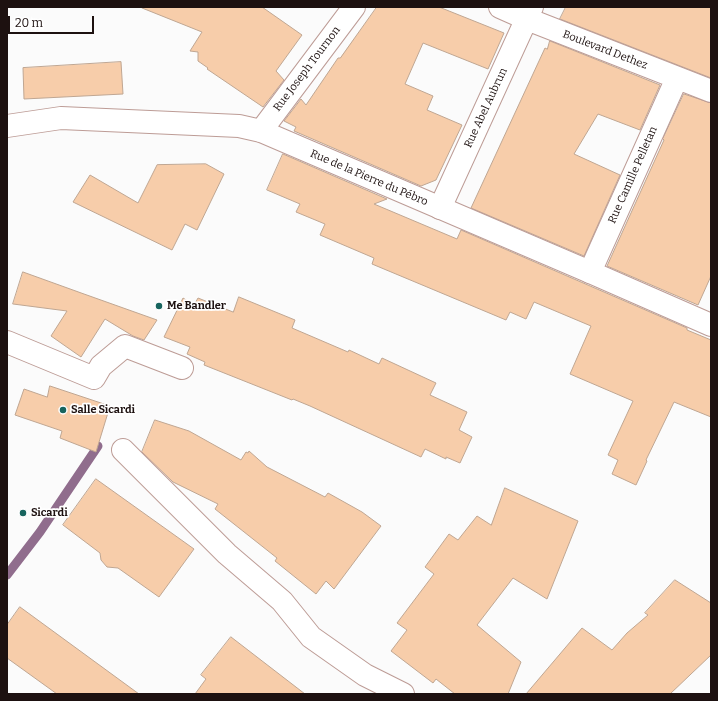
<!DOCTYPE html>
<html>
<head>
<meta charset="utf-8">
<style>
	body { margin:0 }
	#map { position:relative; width:718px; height:701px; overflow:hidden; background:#fbfbfb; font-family:Bitter,serif }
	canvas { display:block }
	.frame { position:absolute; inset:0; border:8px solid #1d1110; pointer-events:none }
	.scale { position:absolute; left:8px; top:16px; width:86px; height:18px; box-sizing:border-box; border:2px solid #1d1110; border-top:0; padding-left:5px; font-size:12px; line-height:14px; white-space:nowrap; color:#1d1110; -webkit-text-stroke:3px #fff; paint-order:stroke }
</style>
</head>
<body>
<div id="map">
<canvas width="718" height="701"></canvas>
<div class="frame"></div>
<div class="scale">20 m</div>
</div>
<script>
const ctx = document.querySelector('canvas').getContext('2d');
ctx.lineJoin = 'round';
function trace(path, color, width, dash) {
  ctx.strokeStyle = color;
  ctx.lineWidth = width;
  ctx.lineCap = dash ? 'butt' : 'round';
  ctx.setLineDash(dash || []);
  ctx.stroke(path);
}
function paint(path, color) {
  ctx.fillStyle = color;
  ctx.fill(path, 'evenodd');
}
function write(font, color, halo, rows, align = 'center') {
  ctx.font = font + ' Bitter,serif';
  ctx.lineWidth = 3.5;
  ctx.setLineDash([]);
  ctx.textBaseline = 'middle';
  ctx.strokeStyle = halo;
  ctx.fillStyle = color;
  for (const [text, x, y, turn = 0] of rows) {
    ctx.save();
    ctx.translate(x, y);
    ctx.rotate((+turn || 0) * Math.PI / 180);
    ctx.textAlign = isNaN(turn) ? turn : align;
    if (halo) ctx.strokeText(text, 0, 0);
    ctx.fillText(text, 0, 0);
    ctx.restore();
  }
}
trace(new Path2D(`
	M 7,575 L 40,532 L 98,446`), '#906d8d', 9);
const building = new Path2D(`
	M 142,7 L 262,7 L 302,35 L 276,71 L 284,80 L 263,107 L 207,69 L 208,68 L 198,61 L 198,52 L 190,51 L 202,32 L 142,8 Z
	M 377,7 L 439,7 L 504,33 L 488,69 L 423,43 L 405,84 L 433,96 L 427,110 L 462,125 L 436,180 L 421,186 L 294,131 L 296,127 L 284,121 L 301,99 L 306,105 L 338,58 L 340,58 Z
	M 566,7 L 711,7 L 711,78 L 560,19 Z
	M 550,41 L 660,85 L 640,130 L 598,114 L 574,154 L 620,175 L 584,256 L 471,208 L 545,48 L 547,49 Z
	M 121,62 L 123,94 L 24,99 L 23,68 Z
	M 684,94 L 711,103 L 711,276 L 698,305 L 607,266 L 664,140 L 663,139 Z
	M 283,154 L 387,199 L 374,204 L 457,239 L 461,230 L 687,328 L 687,330 L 711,340 L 711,417 L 674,402 L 646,460 L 647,461 L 636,485 L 612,474 L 618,460 L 608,455 L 633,401 L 570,374 L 591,326 L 534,302 L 526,319 L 510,312 L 506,320 L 372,264 L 374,258 L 320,235 L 325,224 L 296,212 L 300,204 L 267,190 Z
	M 206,164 L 224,174 L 197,230 L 185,224 L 172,250 L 73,202 L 90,175 L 138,203 L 157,165 Z
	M 23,272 L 84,294 L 157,320 L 144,340 L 133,336 L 105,319 L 81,357 L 51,336 L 67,311 L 13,304 Z
	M 239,297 L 295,320 L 292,328 L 348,352 L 349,350 L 379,364 L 382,358 L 436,383 L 430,395 L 467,412 L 459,430 L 472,437 L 460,463 L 446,457 L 446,459 L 425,449 L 421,457 L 310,406 L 293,399 L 292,400 L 204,365 L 205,362 L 187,354 L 190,347 L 164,337 L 183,298 L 194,305 L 198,298 L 233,312 Z
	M 50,386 L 110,406 L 96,452 L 60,438 L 62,431 L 15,415 L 24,389 L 47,397 Z
	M 155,420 L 189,431 L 241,460 L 246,452 L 248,453 L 249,451 L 267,467 L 325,497 L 328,493 L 362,512 L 381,526 L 334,589 L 326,581 L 316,594 L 275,561 L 277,558 L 215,509 L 218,504 L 173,482 L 142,452 Z
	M 96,479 L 194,549 L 159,597 L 118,568 L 107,567 L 101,560 L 100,553 L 63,525 Z
	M 505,488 L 578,521 L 547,599 L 513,578 L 477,625 L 521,662 L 508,694 L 455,694 L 436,679 L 433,683 L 391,651 L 407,630 L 397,623 L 434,574 L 425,567 L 449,534 L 458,540 L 477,516 L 491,525 Z
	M 675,580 L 711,603 L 711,655 L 670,694 L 526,694 L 582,628 L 612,650 L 627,633 L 648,615 L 645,613 Z
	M 20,607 L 139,694 L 57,694 L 7,658 L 7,625 Z
	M 231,637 L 305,694 L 195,694 L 206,679 L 201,675 Z`);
paint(building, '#f7cdaa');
trace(building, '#bfa692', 1);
const street = new Path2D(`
	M 500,7 L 527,19 L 711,91
	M 261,131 L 354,7
	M 440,208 L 532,7
	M 590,272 L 677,78
	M 7,342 L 94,378 L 101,366 L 125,346 L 182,368
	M 123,450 L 227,554 L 282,601 L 311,637 L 365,675 L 403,694`);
const secondary = new Path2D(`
	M 7,126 L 61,118 L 239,126 L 261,131 L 590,272 L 711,325`);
trace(street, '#bd9c96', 24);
trace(secondary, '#bd9c96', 24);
trace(street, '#fff', 22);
trace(secondary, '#fff', 22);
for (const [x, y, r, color] of [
	[159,306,4,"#17645e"],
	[63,410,4,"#17645e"],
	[23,513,4,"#17645e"]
]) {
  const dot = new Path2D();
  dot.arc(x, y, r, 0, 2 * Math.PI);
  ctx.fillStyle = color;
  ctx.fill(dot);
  trace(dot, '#fff', 1.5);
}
write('11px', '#1d1110', '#fff', [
	["Boulevard Dethez",605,50,21],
	["Rue Joseph Tournon",307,69,-53],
	["Rue Abel Aubrun",486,108,-65],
	["Rue Camille Pelletan",633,175,-66],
	["Rue de la Pierre du Pébro",369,178,23]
]);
write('bold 11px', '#1d1110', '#fff', [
	["Me Bandler",167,306],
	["Salle Sicardi",71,410],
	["Sicardi",31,513]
], 'left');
</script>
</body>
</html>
